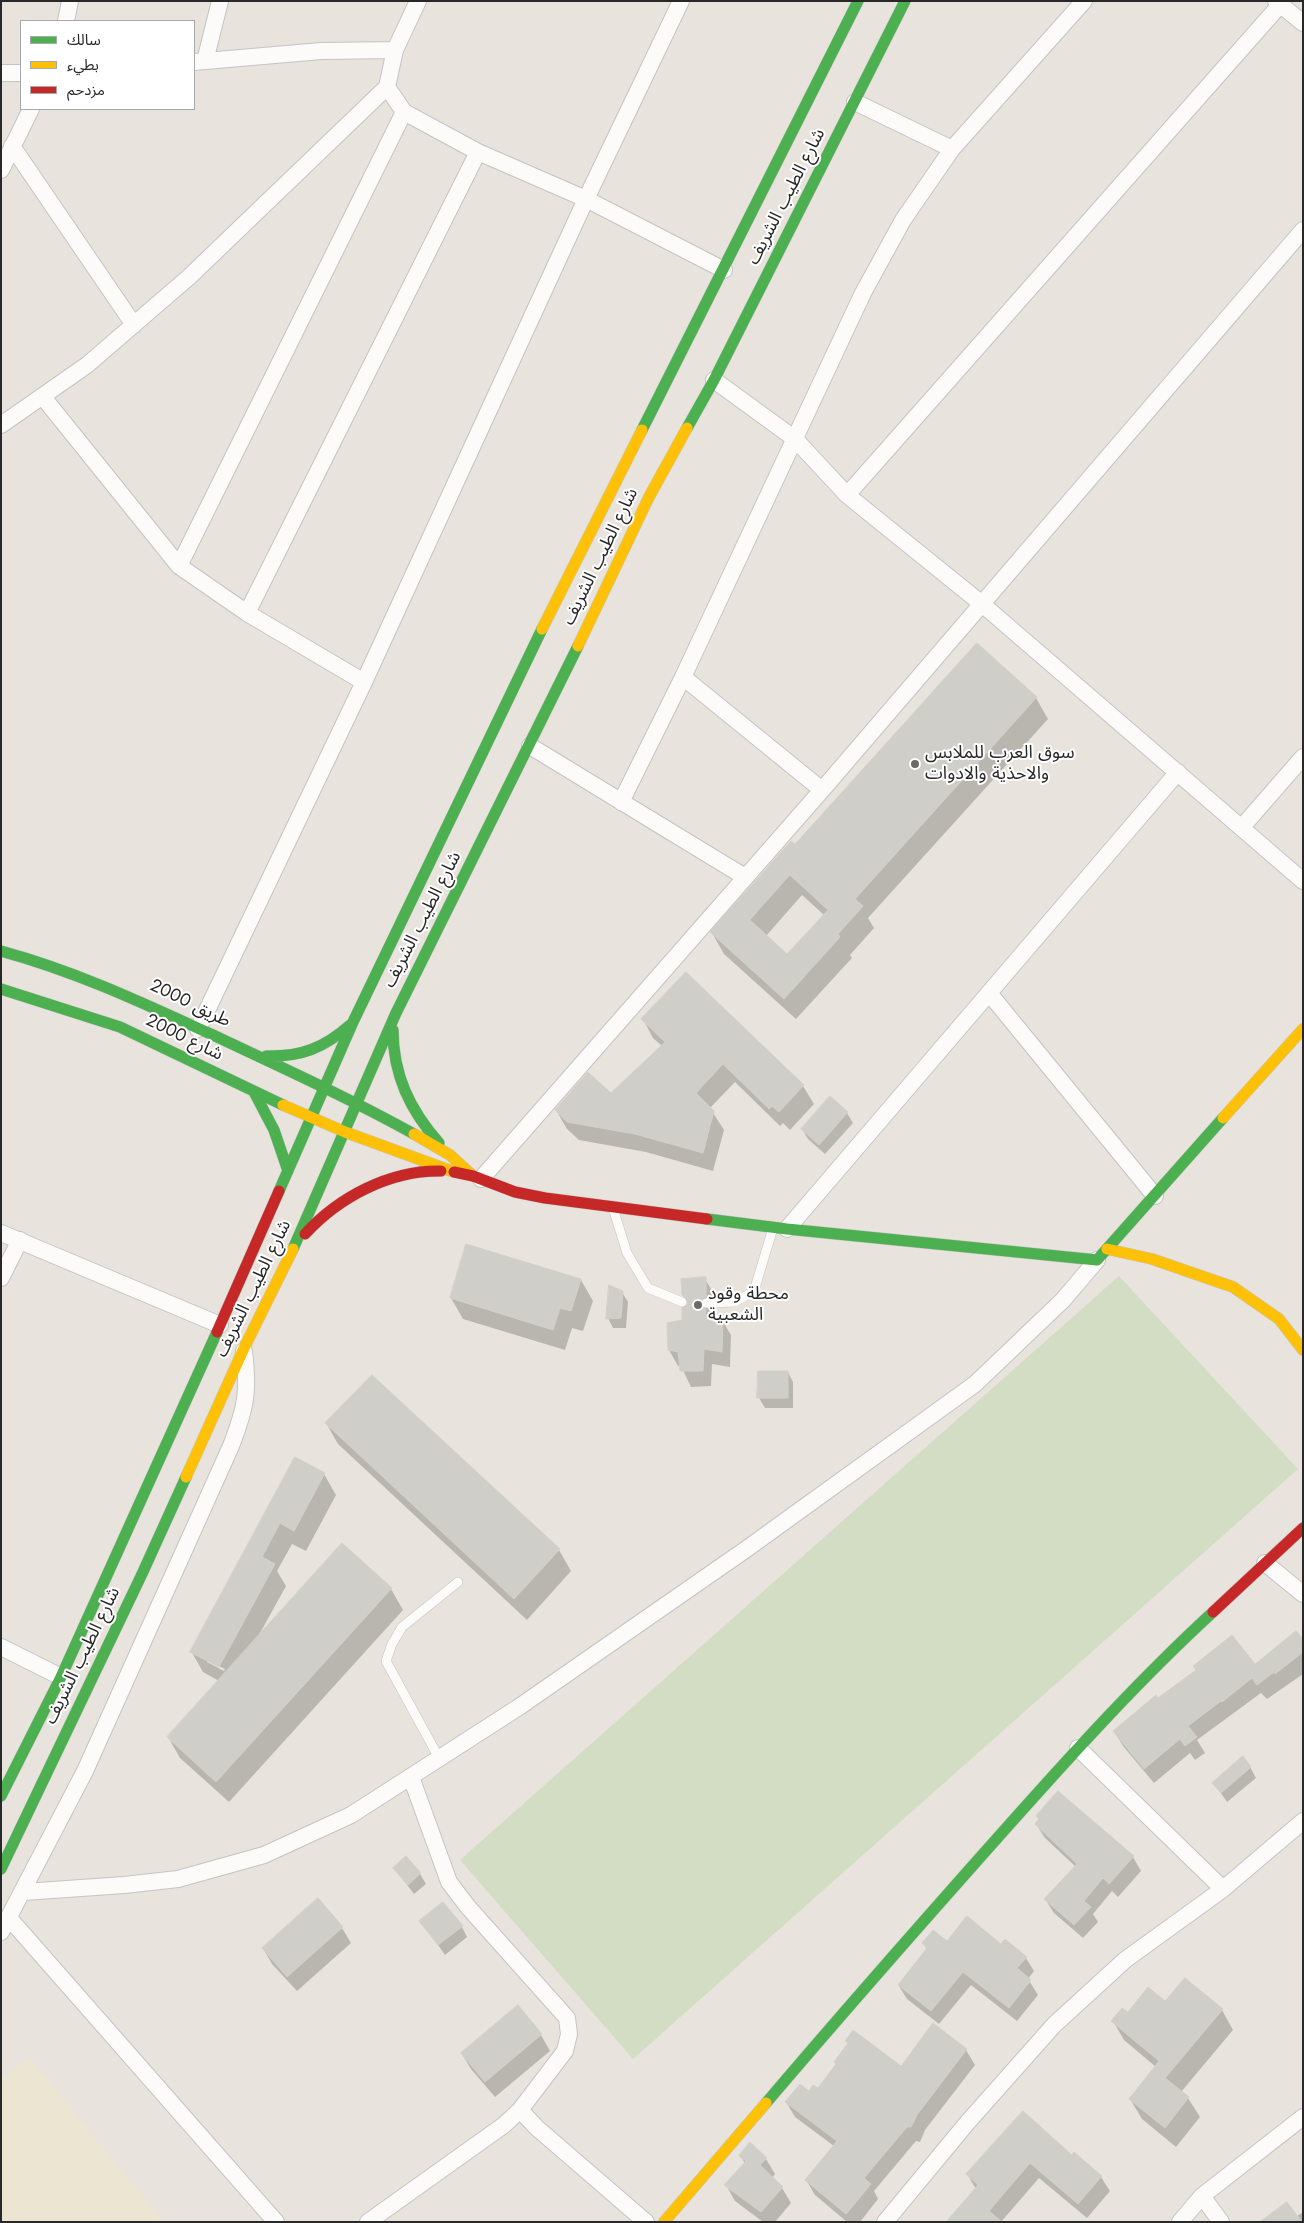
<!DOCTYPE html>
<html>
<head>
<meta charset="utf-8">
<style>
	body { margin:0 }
	#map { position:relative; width:1304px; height:2223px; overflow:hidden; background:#e8e4dd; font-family:Jost,"Noto Sans Arabic",sans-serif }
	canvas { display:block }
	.frame { position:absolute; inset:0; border:2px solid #282828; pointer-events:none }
	.legend { position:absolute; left:20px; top:20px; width:175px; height:90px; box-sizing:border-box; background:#fff; border:1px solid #a9a9a9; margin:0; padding:6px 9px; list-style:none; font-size:15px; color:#282828 }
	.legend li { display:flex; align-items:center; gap:10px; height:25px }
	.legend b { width:25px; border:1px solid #a9a9a9 }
</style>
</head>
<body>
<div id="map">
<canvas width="1304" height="2223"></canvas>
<div class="frame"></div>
<ul class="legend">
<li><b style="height:6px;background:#4caf50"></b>سالك</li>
<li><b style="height:6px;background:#ffc107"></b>بطيء</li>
<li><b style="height:6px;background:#c62828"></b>مزدحم</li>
</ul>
</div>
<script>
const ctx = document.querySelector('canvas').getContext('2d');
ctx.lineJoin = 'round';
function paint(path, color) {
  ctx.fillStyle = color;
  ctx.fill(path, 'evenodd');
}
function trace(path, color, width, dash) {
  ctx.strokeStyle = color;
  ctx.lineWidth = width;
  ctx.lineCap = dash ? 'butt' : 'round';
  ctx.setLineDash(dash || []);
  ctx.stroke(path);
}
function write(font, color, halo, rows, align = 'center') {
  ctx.font = font + ' Jost,"Noto Sans Arabic",sans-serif';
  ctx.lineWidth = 4;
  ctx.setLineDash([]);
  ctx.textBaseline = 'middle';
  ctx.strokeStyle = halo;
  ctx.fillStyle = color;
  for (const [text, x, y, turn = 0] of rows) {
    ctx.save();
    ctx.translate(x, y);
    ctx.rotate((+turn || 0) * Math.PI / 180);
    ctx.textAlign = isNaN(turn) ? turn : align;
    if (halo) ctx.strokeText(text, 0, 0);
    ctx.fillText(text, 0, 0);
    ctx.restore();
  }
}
paint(new Path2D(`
	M 29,2057 L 163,2222 L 1,2222 L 1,2080 Z`), '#ece5d1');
paint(new Path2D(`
	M 1119,1276 L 1298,1469 L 633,2059 L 460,1860 Z`), '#d2ddc4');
paint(new Path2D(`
	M 1036,698 L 1048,719 L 868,918 L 874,928 L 850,955 L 852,958 L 796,1019 L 724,954 L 712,933 L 795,846 ZM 802,895 L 824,915 L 787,956 L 766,936 Z
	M 686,974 L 803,1086 L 814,1104 L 790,1130 L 783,1123 L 780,1126 L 735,1082 L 710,1108 L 724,1130 L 713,1171 L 646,1152 L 579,1140 L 567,1129 L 556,1110 L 611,1095 L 662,1046 L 653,1038 L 643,1019 Z
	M 847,1113 L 853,1123 L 825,1154 L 808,1139 L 802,1129 Z
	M 705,1279 L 714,1294 L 714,1313 L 709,1317 L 710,1320 L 722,1320 L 731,1335 L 730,1367 L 712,1364 L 711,1386 L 691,1387 L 681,1366 L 678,1366 L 669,1350 L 689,1305 L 683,1295 Z
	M 581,1280 L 593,1301 L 583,1331 L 572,1328 L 565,1350 L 463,1319 L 451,1298 Z
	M 622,1292 L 628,1302 L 626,1328 L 613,1328 L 608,1318 Z
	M 788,1372 L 793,1382 L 793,1408 L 765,1408 L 759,1398 Z
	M 326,1423 L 559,1550 L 571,1571 L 527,1620 L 338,1444 Z
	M 295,1458 L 324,1474 L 336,1495 L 306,1551 L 292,1544 L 277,1571 L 286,1586 L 259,1635 L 342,1545 L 391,1589 L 403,1610 L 229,1802 L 180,1758 L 168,1737 L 219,1681 L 203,1672 L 191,1651 ZM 207,1660 L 225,1669 L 224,1671 L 207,1662 Z
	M 1303,1641 L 1303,1674 L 1267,1699 L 1261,1693 L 1197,1740 L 1205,1753 L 1195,1760 L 1190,1753 L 1154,1783 L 1123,1746 L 1114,1731 L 1158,1700 L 1255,1666 Z
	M 1250,1767 L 1256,1778 L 1227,1802 L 1214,1783 Z
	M 1037,1816 L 1133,1857 L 1141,1871 L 1118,1897 L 1112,1891 L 1093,1914 L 1098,1922 L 1083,1938 L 1054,1913 L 1045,1899 L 1076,1867 L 1045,1838 L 1036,1824 L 1039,1820 Z
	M 394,1868 L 420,1874 L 426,1884 L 414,1894 Z
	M 421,1921 L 462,1927 L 467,1937 L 445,1955 Z
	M 342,1928 L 351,1943 L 297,1991 L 272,1964 L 263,1948 Z
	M 923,1943 L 1001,1946 L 1026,1958 L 1034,1971 L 1028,1979 L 1038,1995 L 1017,2021 L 971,1985 L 939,2024 L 907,1999 L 899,1986 L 927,1950 Z
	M 1165,2003 L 1222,2010 L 1233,2030 L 1181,2092 L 1188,2098 L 1200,2117 L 1176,2147 L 1142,2119 L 1130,2099 L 1156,2067 L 1124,2040 L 1113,2021 L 1128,2014 Z
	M 518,2007 L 541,2035 L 550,2051 L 495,2097 L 471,2069 L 462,2054 Z
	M 846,2041 L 901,2068 L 966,2050 L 975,2065 L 925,2130 L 920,2142 L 916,2141 L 874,2191 L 878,2199 L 860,2222 L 847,2222 L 815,2195 L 806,2180 L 834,2146 L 795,2117 L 786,2102 L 818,2090 L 837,2065 L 849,2045 Z
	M 1023,2113 L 1072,2157 L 1101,2177 L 1110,2191 L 1087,2218 L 1039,2178 L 1001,2222 L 950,2222 L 976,2189 L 967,2174 Z
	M 750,2144 L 766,2159 L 775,2174 L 772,2178 L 782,2188 L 791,2203 L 775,2222 L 763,2222 L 735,2201 L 726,2185 L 745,2164 L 741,2156 Z
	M 1303,2212 L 1303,2222 L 1262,2222 L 1296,2217 Z`), '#0003');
const building = new Path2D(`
	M 977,643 L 1037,697 L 855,899 L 863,906 L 838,934 L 840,937 L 784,999 L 710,932 L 791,841 L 795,844 ZM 790,875 L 828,910 L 787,954 L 750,920 Z
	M 686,972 L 804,1085 L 779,1112 L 772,1106 L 769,1109 L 723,1064 L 696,1093 L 714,1111 L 703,1153 L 635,1134 L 567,1122 L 555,1110 L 588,1072 L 611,1093 L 665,1042 L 641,1019 Z
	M 830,1096 L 848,1112 L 819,1145 L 801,1129 Z
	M 466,1244 L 581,1279 L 571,1311 L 560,1308 L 553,1330 L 450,1298 Z
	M 706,1277 L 706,1297 L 701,1300 L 700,1304 L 706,1309 L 705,1318 L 723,1318 L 722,1352 L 704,1349 L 703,1371 L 680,1371 L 678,1352 L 668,1350 L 667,1323 L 682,1320 L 682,1308 L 688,1304 L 687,1299 L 682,1295 L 681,1279 Z
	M 609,1285 L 623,1291 L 621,1318 L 606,1319 Z
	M 758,1371 L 788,1371 L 788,1398 L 757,1398 Z
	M 372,1375 L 560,1549 L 514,1599 L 325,1423 Z
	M 295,1457 L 325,1473 L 294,1531 L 280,1523 L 262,1557 L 275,1564 L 219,1667 L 190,1652 Z
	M 342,1543 L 392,1588 L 216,1782 L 167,1737 Z
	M 1296,1631 L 1303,1639 L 1303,1652 L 1275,1674 L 1274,1672 L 1257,1685 L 1252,1678 L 1222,1702 L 1221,1701 L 1188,1726 L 1197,1737 L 1185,1746 L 1180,1739 L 1144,1769 L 1113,1731 L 1156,1695 L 1158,1698 L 1196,1670 L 1193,1666 L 1232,1635 L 1255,1664 Z
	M 1243,1756 L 1251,1767 L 1221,1793 L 1212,1783 Z
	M 1058,1791 L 1134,1856 L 1109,1884 L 1103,1878 L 1084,1901 L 1091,1907 L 1074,1925 L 1044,1899 L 1077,1864 L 1035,1824 L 1039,1819 L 1036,1816 Z
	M 406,1856 L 421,1873 L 408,1885 L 393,1868 Z
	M 318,1898 L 343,1927 L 287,1977 L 262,1948 Z
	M 443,1902 L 463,1926 L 438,1945 L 419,1921 Z
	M 967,1916 L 1001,1944 L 1005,1939 L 1027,1957 L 1017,1968 L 1031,1980 L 1009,2008 L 963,1972 L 931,2011 L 898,1985 L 927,1948 L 922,1943 L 933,1930 L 947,1941 Z
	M 1185,1978 L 1223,2009 L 1165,2078 L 1189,2097 L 1165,2128 L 1129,2099 L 1159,2061 L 1111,2021 L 1122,2008 L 1128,2012 L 1148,1987 L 1165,2001 Z
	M 518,2005 L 542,2034 L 485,2082 L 461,2053 Z
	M 933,2023 L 967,2049 L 917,2115 L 911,2127 L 907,2127 L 864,2178 L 871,2184 L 846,2214 L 805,2180 L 837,2141 L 785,2102 L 800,2084 L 809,2091 L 813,2085 L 818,2088 L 836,2064 L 834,2062 L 848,2043 L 845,2041 L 853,2030 L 901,2066 Z
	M 1023,2111 L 1072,2155 L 1074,2152 L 1102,2176 L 1078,2204 L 1030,2163 L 989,2211 L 1002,2222 L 946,2222 L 978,2185 L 966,2174 Z
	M 750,2142 L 767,2158 L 760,2165 L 783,2187 L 761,2212 L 724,2185 L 746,2161 L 739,2156 Z
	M 1287,2202 L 1302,2222 L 1260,2222 Z`);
paint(building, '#d0cec9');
trace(building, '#d3cfca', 1);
const lane = new Path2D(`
	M 613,1208 L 627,1253 L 648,1288 L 682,1302
	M 706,1303 L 735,1302 L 754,1291 L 773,1228
	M 439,1758 L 386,1661 L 392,1644 L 402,1627 L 458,1582`);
const street = new Path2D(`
	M 1276,1 L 1303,23
	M 66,21 L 70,1
	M 205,61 L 220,1
	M 194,62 L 321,51 L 395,50
	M 1,73 L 21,73
	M 387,87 L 395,50 L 418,1
	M 855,102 L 952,149
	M 12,146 L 134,325
	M 1,170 L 31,109
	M 714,380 L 795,439 L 847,495 L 982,604 L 1303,881
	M 43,397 L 179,566
	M 1,425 L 87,365 L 189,277 L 387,87 L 404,112 L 478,152 L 586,199 L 724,270
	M 847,495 L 1280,5
	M 247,613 L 179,566 L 404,112
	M 683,677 L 822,790
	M 364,682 L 247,613 L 478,152
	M 530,746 L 745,877
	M 621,802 L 683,677 L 863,293 L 903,220 L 952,149 L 1084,1
	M 1242,827 L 1303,757
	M 989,993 L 1155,1196
	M 198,1029 L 364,682 L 586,199 L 681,1
	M 481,1179 L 822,790 L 1303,230
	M 787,1229 L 1178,772
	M 1,1233 L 220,1325
	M 1,1278 L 20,1240
	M 1265,1563 L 1303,1594
	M 1,1647 L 61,1677
	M 1078,1748 L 1223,1889
	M 411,1777 L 449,1882 L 468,1907 L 567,2018 L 569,2034 L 565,2051 L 520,2110
	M 24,1892 L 124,1885 L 178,1879 L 264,1855 L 351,1815 L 519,1707 L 745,1550 L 975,1384 L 1063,1300 L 1097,1260
	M 9,1918 L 276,2222
	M 1,1932 L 85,1771 L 231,1446 C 246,1407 249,1392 244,1351
	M 1202,2196 L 1221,2222
	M 368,2222 L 504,2125 L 520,2110 L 537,2128 L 646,2222
	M 885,2222 L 967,2123 L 1054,2025 L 1125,1960 L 1223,1889 L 1303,1821
	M 1180,2222 L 1202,2196 L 1303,2117`);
const fast = new Path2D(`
	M 687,428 L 714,380 L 905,1
	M 642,430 L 858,1
	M 1,951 C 75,971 143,1003 213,1035 C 281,1067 349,1098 414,1134
	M 1,989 L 120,1027 L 283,1105
	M 393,1030 C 393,1075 410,1110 439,1143
	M 266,1056 C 301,1057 324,1048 350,1025
	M 254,1092 L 274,1130 L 288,1171
	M 279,1191 L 353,1022 L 542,629
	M 707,1219 L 787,1229 L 1097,1260 L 1223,1118
	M 293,1249 L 396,1013 L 578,646
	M 1,1796 L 61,1677 L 217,1332
	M 1,1869 L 142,1574 L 186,1477
	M 766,2103 C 846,2009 927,1917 1008,1826 C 1074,1752 1140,1679 1213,1612`);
const slow = new Path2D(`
	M 542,629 L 642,430
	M 578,646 L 649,497 L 687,428
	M 283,1105 L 345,1132 L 454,1172
	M 1223,1118 L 1303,1029
	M 414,1134 L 450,1155 L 473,1176
	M 1107,1249 L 1152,1259 L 1233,1287 L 1279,1319 L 1303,1350
	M 186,1477 L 244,1348 L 293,1249
	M 664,2222 L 766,2103`);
const jam = new Path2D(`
	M 454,1172 L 473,1176 L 515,1192 L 545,1198 L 707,1219
	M 305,1234 C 339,1197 390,1170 441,1171
	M 217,1332 L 279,1191
	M 1213,1612 L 1303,1528`);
trace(lane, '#c5c3c3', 10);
trace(street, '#c5c3c3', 18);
trace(fast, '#c5c3c3', 12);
trace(slow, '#c5c3c3', 12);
trace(jam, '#c5c3c3', 12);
trace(lane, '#fcfbfa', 9);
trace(street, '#fcfbfa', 16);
trace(fast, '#4caf50', 11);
trace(slow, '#ffc107', 11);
trace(jam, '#c62828', 11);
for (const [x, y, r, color] of [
	[915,764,5,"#6b6a67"],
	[698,1305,5,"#6b6a67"]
]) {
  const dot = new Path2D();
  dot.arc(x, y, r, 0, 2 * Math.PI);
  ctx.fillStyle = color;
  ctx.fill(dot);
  trace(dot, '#fff', 2);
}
write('18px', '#282828', '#fff', [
	["شارع الطيب الشريف",787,197,-63],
	["شارع الطيب الشريف",601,557,-64],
	["شارع الطيب الشريف",423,920,-63],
	["طريق 2000",190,1004,26],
	["شارع 2000",184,1038,26],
	["شارع الطيب الشريف",254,1289,-64],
	["شارع الطيب الشريف",83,1656,-64]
]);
write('18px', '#282828', '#fff', [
	["سوق العرب للملابس",925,754],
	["والاحذية والادوات",925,775],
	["محطة وقود",708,1295],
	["الشعبية",708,1316]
], 'left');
</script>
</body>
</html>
